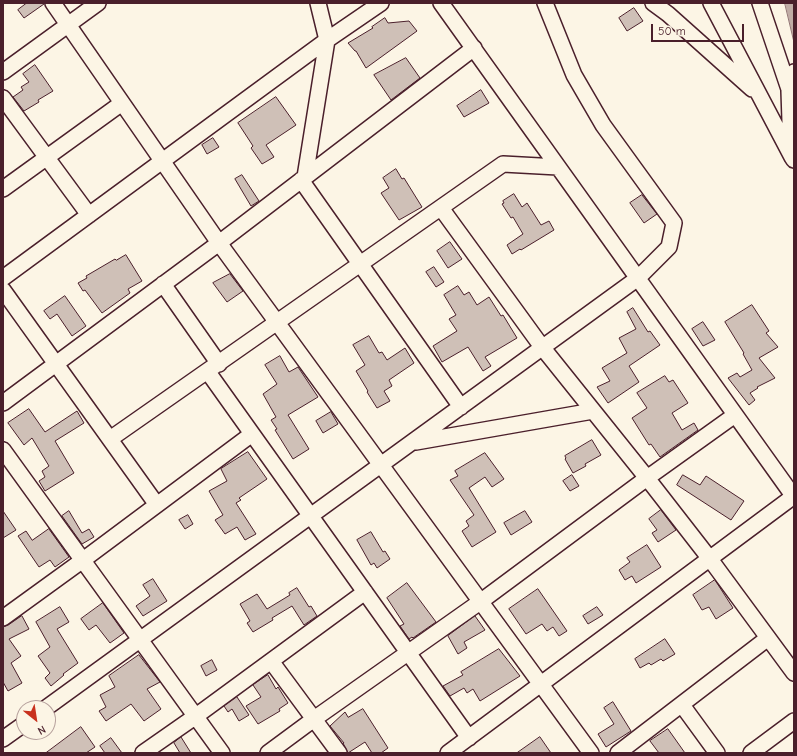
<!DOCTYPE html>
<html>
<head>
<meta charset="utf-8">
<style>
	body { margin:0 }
	#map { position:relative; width:797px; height:756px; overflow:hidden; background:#fcf5e5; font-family:"Comic Neue",sans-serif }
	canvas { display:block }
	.frame { position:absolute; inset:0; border:4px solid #4a1f2b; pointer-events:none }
	.north { position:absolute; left:16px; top:700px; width:40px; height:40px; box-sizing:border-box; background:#fcf5e5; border:1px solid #b59f9b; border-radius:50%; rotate:150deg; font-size:11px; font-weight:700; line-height:16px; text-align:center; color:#4a1f2b }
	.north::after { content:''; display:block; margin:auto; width:14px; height:18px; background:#c8321e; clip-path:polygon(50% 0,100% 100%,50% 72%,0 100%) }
	.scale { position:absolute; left:651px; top:24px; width:93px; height:18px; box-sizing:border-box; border:2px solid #4a1f2b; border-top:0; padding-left:5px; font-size:12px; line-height:14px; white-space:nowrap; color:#4a1f2b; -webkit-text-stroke:3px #fcf5e5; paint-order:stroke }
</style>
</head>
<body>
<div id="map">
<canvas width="797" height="756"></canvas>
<div class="frame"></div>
<div class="north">N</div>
<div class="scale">50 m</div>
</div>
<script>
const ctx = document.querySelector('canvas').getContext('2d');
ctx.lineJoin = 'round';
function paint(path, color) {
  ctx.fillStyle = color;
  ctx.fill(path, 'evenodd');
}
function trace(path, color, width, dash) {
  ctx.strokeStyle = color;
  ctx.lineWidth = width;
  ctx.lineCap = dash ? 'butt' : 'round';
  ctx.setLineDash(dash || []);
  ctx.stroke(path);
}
const water = new Path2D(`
	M 785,3 L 794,3 L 794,42 Z`);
paint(water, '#c0aca5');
trace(water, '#917474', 1);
const building = new Path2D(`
	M 27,3 L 44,3 L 44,4 L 24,18 L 18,10 Z
	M 634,8 L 643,21 L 627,31 L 619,18 Z
	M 385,18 L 388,23 L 409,21 L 417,31 L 366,68 L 356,51 L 355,51 L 348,43 L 373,28 L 372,27 Z
	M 406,58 L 420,78 L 391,100 L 374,75 Z
	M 35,65 L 53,91 L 38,100 L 39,102 L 24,111 L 13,97 L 23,90 L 21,87 L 29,82 L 23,74 Z
	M 481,90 L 489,103 L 464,117 L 457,106 Z
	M 276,97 L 296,125 L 266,145 L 274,157 L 262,164 L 251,148 L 253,146 L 238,123 Z
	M 213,138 L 219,147 L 207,154 L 202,145 Z
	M 396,169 L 402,179 L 404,178 L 422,207 L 399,220 L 381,193 L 389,188 L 383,178 Z
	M 242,175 L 259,201 L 251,206 L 235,179 Z
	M 514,194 L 522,207 L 527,203 L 541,225 L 549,221 L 554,230 L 521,250 L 520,249 L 512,254 L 507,245 L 523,234 L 513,217 L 511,218 L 502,204 L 504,203 L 503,201 Z
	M 642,195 L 657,214 L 644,223 L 630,203 Z
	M 450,242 L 462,259 L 448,268 L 437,251 Z
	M 126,255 L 142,281 L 128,289 L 130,293 L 102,313 L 85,290 L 83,291 L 78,283 L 87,278 L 86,276 L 115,259 L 116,260 Z
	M 434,267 L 444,282 L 436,287 L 426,272 Z
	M 230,274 L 243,291 L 227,302 L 213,283 Z
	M 458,286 L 464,295 L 469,292 L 477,305 L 489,297 L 501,316 L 503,315 L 517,338 L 485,357 L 491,366 L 483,371 L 468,347 L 442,362 L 433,346 L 457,331 L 449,319 L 456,315 L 444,295 Z
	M 65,296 L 86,326 L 72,336 L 57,314 L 50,319 L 44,311 Z
	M 752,305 L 769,331 L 766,333 L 778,347 L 759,358 L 775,378 L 757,387 L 758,388 L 750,393 L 755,400 L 749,405 L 728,378 L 737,373 L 740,377 L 752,370 L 743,354 L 744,353 L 725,322 Z
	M 633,308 L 648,332 L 650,331 L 660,345 L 629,366 L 639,382 L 608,403 L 597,387 L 610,381 L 602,368 L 627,353 L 619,338 L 636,329 L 627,312 Z
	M 703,322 L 715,340 L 703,346 L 692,329 Z
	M 369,336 L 379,353 L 382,352 L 387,360 L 405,348 L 414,363 L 389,380 L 392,386 L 384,391 L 390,401 L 377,408 L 367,392 L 368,391 L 356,371 L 365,365 L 353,345 Z
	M 280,356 L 289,372 L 298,367 L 318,397 L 288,415 L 309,449 L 293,459 L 275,430 L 277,429 L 271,420 L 276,417 L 263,394 L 277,384 L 265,365 Z
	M 665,376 L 669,382 L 673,380 L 688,403 L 672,413 L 682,430 L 694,423 L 698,430 L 660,457 L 651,444 L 649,445 L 632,418 L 647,408 L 637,393 Z
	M 29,409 L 45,432 L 77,411 L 84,423 L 55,441 L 74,473 L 45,491 L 39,481 L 45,477 L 42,471 L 49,466 L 32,438 L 24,445 L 8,423 Z
	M 331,412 L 338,424 L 323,433 L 316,421 Z
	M 592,440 L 601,455 L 585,464 L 586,466 L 573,473 L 565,459 L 566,458 L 565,456 Z
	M 248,452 L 267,479 L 239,498 L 241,500 L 236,503 L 256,534 L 245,540 L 237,527 L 225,534 L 215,520 L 223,515 L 209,491 L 227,481 L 221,469 Z
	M 485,453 L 504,479 L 492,487 L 485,477 L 469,488 L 496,532 L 472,547 L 462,531 L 469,526 L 466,521 L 474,515 L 450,480 L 458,476 L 455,471 Z
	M 572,475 L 579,486 L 570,491 L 563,481 Z
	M 683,475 L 700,485 L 706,476 L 744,501 L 731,520 L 677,485 Z
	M 661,510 L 676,530 L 658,542 L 652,533 L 657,530 L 649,519 Z
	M 3,511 L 16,530 L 3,538 Z
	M 69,511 L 82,533 L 89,529 L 94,537 L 82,544 L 62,516 Z
	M 525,511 L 532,522 L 511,535 L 504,523 Z
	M 188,515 L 193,524 L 185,529 L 179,520 Z
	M 49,529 L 69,557 L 55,567 L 50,560 L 39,567 L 18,536 L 26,531 L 32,540 Z
	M 371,532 L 383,552 L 385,551 L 390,559 L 377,568 L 374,563 L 371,565 L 357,540 Z
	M 647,545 L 661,567 L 636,583 L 632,576 L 625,580 L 619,570 L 630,562 L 627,558 Z
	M 153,579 L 167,601 L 143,616 L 136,606 L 150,596 L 143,585 Z
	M 715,580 L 733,608 L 716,619 L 709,607 L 702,610 L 693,595 Z
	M 407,583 L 436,622 L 413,638 L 412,637 L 409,639 L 400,626 L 404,624 L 387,598 Z
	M 297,588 L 309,607 L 311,606 L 317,616 L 304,625 L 292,606 L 272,618 L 273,620 L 253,632 L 247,623 L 250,621 L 240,604 L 257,594 L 267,609 L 290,595 L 289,593 Z
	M 538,589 L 567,631 L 559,636 L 553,627 L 547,631 L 542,624 L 526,634 L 509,609 Z
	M 103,603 L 124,633 L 110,643 L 96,625 L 89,630 L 81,619 Z
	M 60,607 L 69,622 L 57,629 L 78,663 L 63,674 L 64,675 L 51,686 L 45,678 L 50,673 L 38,656 L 50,647 L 36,622 Z
	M 597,607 L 603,615 L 588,624 L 583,616 Z
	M 22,616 L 29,629 L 9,639 L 21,656 L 11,663 L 22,683 L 8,691 L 3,682 L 3,627 L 8,625 Z
	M 475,616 L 485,630 L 464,642 L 467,648 L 458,654 L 448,636 Z
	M 665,639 L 675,654 L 663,661 L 661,659 L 651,665 L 649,663 L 640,668 L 635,659 Z
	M 499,649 L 520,676 L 480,701 L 473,689 L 467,693 L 464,688 L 450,696 L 443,686 L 463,675 L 461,672 Z
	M 139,655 L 160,682 L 147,689 L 161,709 L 144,721 L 131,704 L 106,721 L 99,711 L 106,707 L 100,695 L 115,687 L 109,676 Z
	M 212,660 L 217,670 L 206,676 L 201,666 Z
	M 268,675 L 276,689 L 278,687 L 288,703 L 279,709 L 280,711 L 258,724 L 246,706 L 261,697 L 253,685 Z
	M 237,697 L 249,715 L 239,721 L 232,709 L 228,712 L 224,706 Z
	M 613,702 L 631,731 L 606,747 L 598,734 L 614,724 L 604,708 Z
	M 363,709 L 388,748 L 381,753 L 372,753 L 365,742 L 348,753 L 343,743 L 344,743 L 330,726 L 345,712 L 348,717 Z
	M 81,727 L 95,747 L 86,753 L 46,753 Z
	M 668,729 L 685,753 L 659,753 L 650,741 Z
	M 181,737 L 191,753 L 180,753 L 174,743 Z
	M 540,737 L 551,753 L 517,753 Z
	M 111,738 L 122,753 L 105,753 L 100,746 Z`);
paint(building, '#cfc0b7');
trace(building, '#4a1f2b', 1);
const street = new Path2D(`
	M 53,3 L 219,243 L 591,753
	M 441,3 L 794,497
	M 653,3 L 668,14 L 752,89
	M 711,3 L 792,157 L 794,160
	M 760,3 L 794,104
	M 3,72 L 98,3
	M 3,98 L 89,215
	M 791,152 L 789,91 L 794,72
	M 305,177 L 327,40 L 318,3
	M 301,180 L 461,407
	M 3,189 L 122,103
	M 441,208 L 542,347 L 647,478 L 735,415
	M 3,278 L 327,40 L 381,3
	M 163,284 L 219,364
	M 3,290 L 157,505
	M 208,372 L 469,738
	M 3,403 L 219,243 L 474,48
	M 110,439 L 503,164 L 558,167
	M 416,442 L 593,411
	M 3,450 L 222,753
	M 3,618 L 83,560 L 252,434
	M 271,661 L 339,753
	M 682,705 L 717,753
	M 46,708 L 638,278 L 669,247 L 674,223 L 603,125 L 574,75 L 545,3
	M 3,739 L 24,724
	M 143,753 L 196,716 L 365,592
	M 268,753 L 314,719 L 480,602 L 647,478 L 710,559 L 794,673
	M 448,753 L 794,496
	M 618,753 L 768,638
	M 751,753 L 794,721`);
trace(street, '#4a1f2b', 18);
trace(street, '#fcf5e5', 15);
</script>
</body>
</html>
